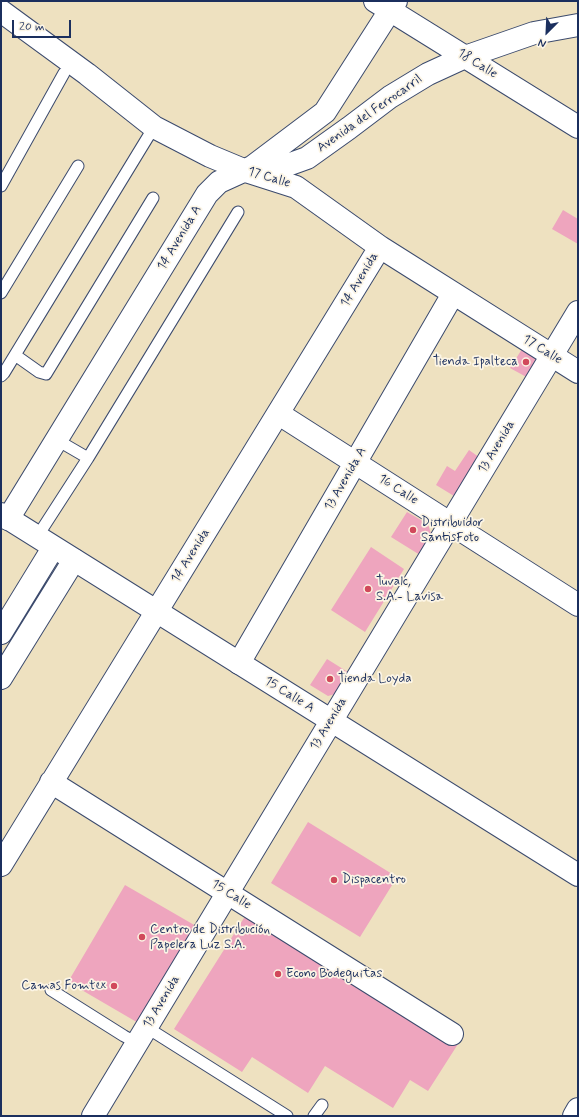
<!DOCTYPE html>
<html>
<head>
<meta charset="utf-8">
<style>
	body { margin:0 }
	#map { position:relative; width:579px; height:1117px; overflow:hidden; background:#eee1c0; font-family:Mynerve,sans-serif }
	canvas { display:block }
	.frame { position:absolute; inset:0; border:2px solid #1b2f5e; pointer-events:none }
	.north { position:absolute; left:527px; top:12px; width:40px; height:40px; -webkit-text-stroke:3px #fcf5e5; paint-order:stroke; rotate:204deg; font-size:11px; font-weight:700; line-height:16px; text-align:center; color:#1b2f5e }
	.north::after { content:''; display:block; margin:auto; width:14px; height:18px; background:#1b2f5e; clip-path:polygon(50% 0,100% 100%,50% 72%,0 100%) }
	.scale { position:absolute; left:12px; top:20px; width:59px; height:18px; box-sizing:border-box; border:2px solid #1b2f5e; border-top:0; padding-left:5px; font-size:12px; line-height:14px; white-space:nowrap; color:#1b2f5e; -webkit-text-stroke:3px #fcf5e5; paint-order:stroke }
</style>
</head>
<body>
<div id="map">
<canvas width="579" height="1117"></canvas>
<div class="frame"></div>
<div class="north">N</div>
<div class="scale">20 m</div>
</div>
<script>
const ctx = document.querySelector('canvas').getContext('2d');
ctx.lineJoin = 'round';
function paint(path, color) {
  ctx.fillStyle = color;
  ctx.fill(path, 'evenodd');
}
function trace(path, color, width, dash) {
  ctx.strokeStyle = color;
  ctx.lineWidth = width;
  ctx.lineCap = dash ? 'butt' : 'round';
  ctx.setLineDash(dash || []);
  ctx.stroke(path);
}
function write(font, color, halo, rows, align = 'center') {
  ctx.font = font + ' Mynerve,sans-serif';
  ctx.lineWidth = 3.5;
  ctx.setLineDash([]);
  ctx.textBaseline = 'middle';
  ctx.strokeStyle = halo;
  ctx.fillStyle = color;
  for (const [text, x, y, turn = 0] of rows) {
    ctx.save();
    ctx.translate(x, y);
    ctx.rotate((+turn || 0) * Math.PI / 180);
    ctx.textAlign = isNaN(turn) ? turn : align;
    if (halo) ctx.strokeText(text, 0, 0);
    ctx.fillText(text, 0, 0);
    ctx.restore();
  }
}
paint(new Path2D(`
	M 563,210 L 578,219 L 578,244 L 552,229 Z
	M 522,349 L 537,358 L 538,365 L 530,379 L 510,368 Z
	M 469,450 L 483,460 L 454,496 L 436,485 L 447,466 L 455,471 Z
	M 407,512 L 428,524 L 432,537 L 420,555 L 391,537 Z
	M 371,547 L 404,569 L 365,632 L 331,610 Z
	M 327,659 L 351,674 L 339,693 L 328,696 L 310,685 Z
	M 308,822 L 397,877 L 360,937 L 271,883 Z
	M 125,885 L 196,926 L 140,1024 L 68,982 Z
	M 244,918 L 262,920 L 458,1044 L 428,1091 L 410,1080 L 393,1108 L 325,1066 L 308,1093 L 252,1057 L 242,1072 L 174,1029 Z`), '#eea5be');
const service = new Path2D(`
	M 1,186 L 64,73
	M 1,293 L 78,166
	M 15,355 L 39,372 L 46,374 L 153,198
	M 1,376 L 4,373 L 154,127
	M 57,440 L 88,458 L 238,212
	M 37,537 L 88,458
	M 51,990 L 124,1036 L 137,1043
	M 146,1027 L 287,1116
	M 314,1116 L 322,1105`);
const minor = new Path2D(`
	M 375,1 L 578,127
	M 1,11 L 87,74 L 154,127 L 210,156 L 246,171 L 296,187 L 380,247 L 578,372
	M 253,167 L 282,167 L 307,158 L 349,128 L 390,97 L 428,74 L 465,57 L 534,33 L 578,25
	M 279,414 L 578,605
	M 8,519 L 207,194 L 219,182 L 252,167 L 325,112 L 396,1
	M 1,633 L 53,548
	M 239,663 L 453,294
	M 1,678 L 74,560
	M 51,782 L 452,1034
	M 1,865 L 380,247`);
const tertiary = new Path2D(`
	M 1,514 L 578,875
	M 93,1116 L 578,312
	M 574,1116 L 578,1109`);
trace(service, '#3b4a6d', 13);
trace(minor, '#3b4a6d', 24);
trace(tertiary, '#3b4a6d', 24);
trace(service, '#fff', 11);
trace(minor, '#fff', 22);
trace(tertiary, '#fff', 22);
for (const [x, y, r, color] of [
	[526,362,4,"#d1495b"],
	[413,530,4,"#d1495b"],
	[368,589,4,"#d1495b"],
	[330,679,4,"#d1495b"],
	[334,880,4,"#d1495b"],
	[142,937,4,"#d1495b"],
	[278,974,4,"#d1495b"],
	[114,986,4,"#d1495b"]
]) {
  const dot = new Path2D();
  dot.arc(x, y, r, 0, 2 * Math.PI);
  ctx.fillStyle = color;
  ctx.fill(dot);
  trace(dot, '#fcf5e5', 1.5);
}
write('13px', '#1b2f5e', '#fcf5e5', [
	["18 Calle",477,64,32],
	["Avenida del Ferrocarril",370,114,-35],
	["17 Calle",269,178,17],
	["14 Avenida A",180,238,-59],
	["14 Avenida",360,280,-59],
	["17 Calle",542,350,32],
	["13 Avenida",497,447,-59],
	["13 Avenida A",346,479,-60],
	["16 Calle",398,490,33],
	["14 Avenida",191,556,-58],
	["15 Calle A",289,695,32],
	["13 Avenida",329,724,-59],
	["15 Calle",231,895,32],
	["13 Avenida",162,1002,-59]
]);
write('13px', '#1b2f5e', '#fcf5e5', [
	["Tienda Ipalteca",518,362,"right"],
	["Distribuidor",421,523],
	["SantisFoto",421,538],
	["Tuvalc,",376,582],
	["S.A.- Lavisa",376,597],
	["Tienda Loyda",338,679],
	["Dispacentro",342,880],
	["Centro de Distribución",150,930],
	["Papelera Luz S.A.",150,945],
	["Econo Bodeguitas",286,974],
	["Camas Fomtex",106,986,"right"]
], 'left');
</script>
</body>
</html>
